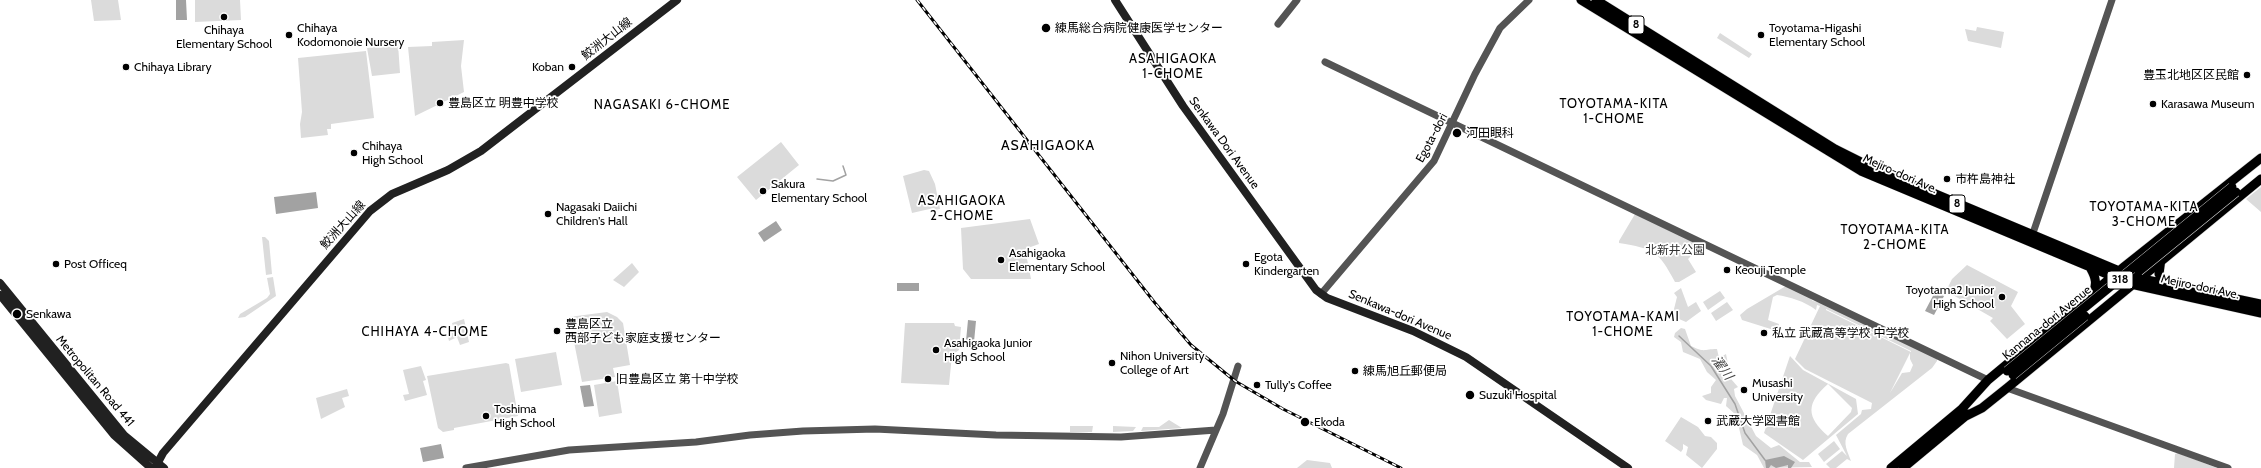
<!DOCTYPE html>
<html>
<head>
<meta charset="utf-8">
<style>
	body { margin:0 }
	canvas { display:block; background:#fff }
</style>
</head>
<body>
<canvas width="2261" height="468"></canvas>
<script>
const ctx = document.querySelector('canvas').getContext('2d');
ctx.lineJoin = 'round';
function paint(path, color) {
  ctx.fillStyle = color;
  ctx.fill(path, 'evenodd');
}
function trace(path, color, width, dash) {
  ctx.strokeStyle = color;
  ctx.lineWidth = width;
  ctx.lineCap = dash ? 'butt' : 'round';
  ctx.setLineDash(dash || []);
  ctx.stroke(path);
}
function write(font, color, halo, rows, align = 'center') {
  ctx.font = font + ' Cabin,"Noto Sans JP",sans-serif';
  ctx.lineWidth = 3.5;
  ctx.setLineDash([]);
  ctx.textBaseline = 'middle';
  ctx.strokeStyle = halo;
  ctx.fillStyle = color;
  for (const [text, x, y, turn = 0] of rows) {
    ctx.save();
    ctx.translate(x, y);
    ctx.rotate((+turn || 0) * Math.PI / 180);
    ctx.textAlign = isNaN(turn) ? turn : align;
    if (halo) ctx.strokeText(text, 0, 0);
    ctx.fillText(text, 0, 0);
    ctx.restore();
  }
}
paint(new Path2D(`
	M 91,0 L 118,0 L 121,20 L 94,21 Z
	M 195,0 L 240,0 L 241,20 L 195,22 Z
	M 1977,27 L 2004,32 L 2001,48 L 1968,41 L 1965,29 L 1976,31 Z
	M 1720,33 L 1752,54 L 1749,58 L 1717,38 Z
	M 464,40 L 461,66 L 464,92 L 415,116 L 408,47 L 432,46 L 432,42 Z
	M 398,44 L 400,73 L 372,76 L 367,48 Z
	M 366,51 L 374,118 L 331,124 L 331,129 L 327,129 L 328,135 L 301,138 L 300,124 L 302,112 L 298,58 Z
	M 781,142 L 799,165 L 756,200 L 737,177 Z
	M 924,170 L 929,171 L 935,184 L 940,209 L 935,210 L 934,208 L 912,213 L 903,176 Z
	M 2261,187 L 2261,212 L 2246,199 Z
	M 1635,214 L 1701,246 L 1688,259 L 1696,272 L 1679,282 L 1675,282 C 1658,250 1654,249 1619,243 L 1619,241 Z
	M 1030,219 L 1039,244 L 1025,249 L 1031,279 L 971,279 L 963,269 L 961,228 Z
	M 262,237 L 265,237 L 269,241 L 272,274 L 266,275 Z
	M 632,263 L 639,272 L 624,287 L 613,280 Z
	M 1967,265 L 2018,292 L 2011,306 L 2025,324 L 2007,339 L 1990,321 L 1993,318 L 1946,291 L 1952,279 Z
	M 273,277 L 276,296 L 245,317 L 238,318 L 240,314 L 267,298 L 270,294 L 267,278 Z
	M 1786,286 L 1807,295 L 1813,301 L 1822,303 L 1937,357 L 1937,361 L 1932,368 L 1848,434 C 1842,443 1848,452 1851,461 L 1847,459 L 1836,468 L 1830,468 L 1826,464 L 1842,451 L 1847,456 L 1836,435 L 1861,414 L 1862,410 L 1871,409 L 1872,403 L 1805,369 L 1795,359 L 1820,306 L 1817,305 L 1816,310 C 1804,301 1790,297 1777,295 L 1773,297 L 1768,320 L 1779,324 L 1777,331 L 1742,320 L 1740,315 L 1747,309 ZM 1826,309 L 1911,351 L 1911,352 L 1826,310 ZM 1910,353 L 1910,359 L 1913,365 L 1910,372 L 1902,373 L 1890,393 Z
	M 1681,288 L 1688,307 L 1696,302 L 1701,311 L 1686,322 L 1679,319 L 1674,309 L 1677,297 L 1674,293 Z
	M 1720,291 L 1725,298 L 1708,310 L 1703,302 Z
	M 1727,302 L 1733,310 L 1716,321 L 1711,313 Z
	M 607,312 L 617,317 L 623,323 L 630,365 L 613,368 L 615,377 L 582,382 L 569,317 Z
	M 464,319 L 469,342 L 460,345 L 457,337 L 449,341 L 447,333 L 454,329 L 452,323 Z
	M 905,323 L 954,323 L 955,326 L 961,327 L 959,350 L 952,355 L 949,385 L 901,383 Z
	M 1681,328 L 1685,329 L 1691,346 C 1705,353 1704,349 1717,349 L 1719,358 L 1726,354 L 1731,379 L 1738,387 L 1734,389 L 1735,396 L 1756,436 L 1771,448 L 1779,445 L 1800,462 L 1809,462 L 1812,467 L 1764,468 L 1757,455 L 1743,445 L 1736,415 L 1726,406 L 1727,398 L 1724,398 L 1721,404 L 1706,400 L 1702,396 L 1711,393 L 1711,387 L 1716,380 L 1707,372 L 1700,359 L 1683,352 L 1681,342 L 1674,337 L 1675,333 Z
	M 556,352 L 562,385 L 521,392 L 515,359 Z
	M 1790,356 L 1803,370 L 1856,399 L 1858,414 L 1803,460 L 1764,433 ZM 1828,384 L 1852,408 L 1851,412 L 1828,436 C 1806,417 1806,403 1828,384 Z
	M 506,363 L 509,364 L 518,416 L 454,428 L 454,430 L 443,432 L 438,428 L 427,376 Z
	M 421,366 L 426,380 L 423,381 L 427,395 L 405,401 L 403,395 L 409,394 L 403,370 Z
	M 617,381 L 622,413 L 599,417 L 594,385 Z
	M 347,389 L 349,396 L 342,398 L 345,407 L 321,419 L 316,398 Z
	M 1681,417 L 1698,427 L 1705,436 L 1711,437 L 1717,443 L 1717,449 L 1702,468 L 1686,455 L 1688,447 L 1683,444 L 1683,449 L 1681,452 L 1665,441 Z
	M 1169,420 L 1182,428 L 1141,431 L 1143,427 L 1159,427 Z
	M 1070,426 L 1093,426 L 1092,432 L 1070,432 Z
	M 1113,426 L 1136,427 L 1133,431 L 1113,432 Z
	M 1834,441 L 1840,449 L 1824,462 L 1818,454 Z
	M 2178,453 L 2217,468 L 2174,468 L 2175,454 Z
	M 1307,460 L 1330,463 L 1332,468 L 1297,468 Z`), '#dbdbdb');
paint(new Path2D(`
	M 176,0 L 186,0 L 187,20 L 176,20 Z
	M 316,192 L 318,208 L 276,214 L 274,197 Z
	M 776,221 L 782,230 L 764,242 L 758,233 Z
	M 897,283 L 919,283 L 919,291 L 897,291 Z
	M 1935,292 L 1944,296 L 1934,315 L 1925,311 Z
	M 968,320 L 976,321 L 974,342 L 966,341 Z
	M 590,385 L 594,406 L 584,407 L 580,386 Z
	M 441,444 L 444,458 L 423,462 L 420,448 Z
	M 1784,456 L 1795,462 L 1791,468 L 1788,468 L 1788,465 L 1776,468 L 1771,465 L 1769,468 L 1766,468 L 1765,460 Z`), '#a2a2a2');
trace(new Path2D(`
	M 817,179 L 833,181 L 846,175 L 843,166
	M 1679,336 L 1711,366 L 1735,404 L 1745,433 L 1765,460`), '#a2a2a2', 1.5);
const primary = new Path2D(`
	M 1581,0 L 1861,171 L 2131,284 L 2261,313
	M 1596,0 L 1835,149 L 1871,167 L 2119,271 L 2147,280 L 2261,304
	M 2161,259 L 2159,274 L 2166,284
	M 2091,269 C 2096,278 2097,284 2093,294
	M 1959,412 L 1988,380 L 2125,266 L 2261,158
	M 1964,417 L 1982,408 L 2007,388 L 2261,179
	M 1891,468 L 1963,408
	M 1903,468 L 1968,414`);
trace(primary, '#dbdbdb', 10);
trace(new Path2D(`
	M 1278,24 L 1297,0
	M 1325,62 L 1988,380
	M 2032,236 L 2112,0
	M 1321,294 L 1434,161 L 1475,74 L 1500,28 L 1529,0
	M 2007,388 L 2228,468
	M 466,468 L 569,450 L 696,442 L 750,435 L 803,431 L 875,429 L 996,435 L 1121,437 L 1216,430
	M 1200,468 L 1223,414 L 1238,366`), '#545454', 7);
trace(new Path2D(`
	M 1115,0 L 1183,106 L 1316,290 L 1327,298 L 1413,331 L 1466,357 L 1628,468
	M 0,283 L 124,435 L 164,468
	M 0,295 L 114,435 L 151,468
	M 155,468 L 163,453 L 370,211 L 392,194 L 448,170 L 481,151 L 677,0`), '#212121', 8);
trace(primary, '#000', 9);
const rail = new Path2D(`
	M 917,0 L 1155,303 L 1191,345 L 1235,381 L 1283,409 L 1401,468`);
trace(rail, '#000', 3);
trace(rail, '#fff', 1.5, [4.5]);
const primaryBridge = new Path2D(`
	M 2139,271 L 2236,192
	M 2007,371 L 2232,187
	M 2013,375 L 2085,316`);
trace(primaryBridge, '#dbdbdb', 10, []);
trace(primaryBridge, '#000', 9);
for (const [x, y, r, color] of [
	[224,17,4,"#000"],
	[1046,28,5,"#000"],
	[289,35,4,"#000"],
	[1761,35,4,"#000"],
	[126,67,4,"#000"],
	[572,67,4,"#000"],
	[2247,75,4,"#000"],
	[440,103,4,"#000"],
	[2153,104,4,"#000"],
	[1457,133,5,"#000"],
	[354,153,4,"#000"],
	[1947,179,4,"#000"],
	[763,191,4,"#000"],
	[548,214,4,"#000"],
	[1001,260,4,"#000"],
	[56,264,4,"#000"],
	[1246,264,4,"#000"],
	[1727,270,4,"#000"],
	[2002,297,4,"#000"],
	[17,314,5,"#000"],
	[557,331,4,"#000"],
	[1764,333,4,"#000"],
	[936,350,4,"#000"],
	[1112,363,4,"#000"],
	[1355,371,4,"#000"],
	[608,379,4,"#000"],
	[1257,385,4,"#000"],
	[1744,390,4,"#000"],
	[1470,395,5,"#000"],
	[486,416,4,"#000"],
	[1708,421,4,"#000"],
	[1305,422,5,"#000"]
]) {
  const dot = new Path2D();
  dot.arc(x, y, r, 0, 2 * Math.PI);
  ctx.fillStyle = color;
  ctx.fill(dot);
  trace(dot, '#fff', 1.5);
}
for (const [x, y, w] of [
	[1636,25,16],
	[1957,204,16],
	[2120,280,26]
]) {
  const box = new Path2D();
  box.roundRect(x - w / 2, y - 9, w, 18, 3);
  ctx.fillStyle = '#fff';
  ctx.fill(box);
  trace(box, '#000', 1);
}
write('bold 11px', '#000', null, [
	["8",1636,25],
	["8",1957,204],
	["318",2120,280]
]);
write('12px', '#000', '#fff', [
	["Chihaya",297,28],
	["Kodomonoie Nursery",297,42],
	["練馬総合病院健康医学センター",1055,28],
	["Toyotama-Higashi",1769,28],
	["Elementary School",1769,42],
	["Chihaya",224,30,"center"],
	["Elementary School",224,44,"center"],
	["Chihaya Library",134,67],
	["Koban",564,67,"right"],
	["豊玉北地区区民館",2239,75,"right"],
	["豊島区立 明豊中学校",448,103],
	["Karasawa Museum",2161,104],
	["河田眼科",1466,133],
	["Chihaya",362,146],
	["High School",362,160],
	["市杵島神社",1955,179],
	["Sakura",771,184],
	["Elementary School",771,198],
	["Nagasaki Daiichi",556,207],
	["Children's Hall",556,221],
	["Asahigaoka",1009,253],
	["Elementary School",1009,267],
	["Egota",1254,257],
	["Kindergarten",1254,271],
	["Post Officeq",64,264],
	["Keouji Temple",1735,270],
	["Toyotama2 Junior",1994,290,"right"],
	["High School",1994,304,"right"],
	["Senkawa",26,314],
	["豊島区立",565,324],
	["西部子ども家庭支援センター",565,338],
	["私立 武蔵高等学校 中学校",1772,333],
	["Asahigaoka Junior",944,343],
	["High School",944,357],
	["Nihon University",1120,356],
	["College of Art",1120,370],
	["練馬旭丘郵便局",1363,371],
	["旧豊島区立 第十中学校",616,379],
	["Musashi",1752,383],
	["University",1752,397],
	["Tully's Coffee",1265,385],
	["Suzuki Hospital",1479,395],
	["Toshima",494,409],
	["High School",494,423],
	["武蔵大学図書館",1716,421],
	["Ekoda",1314,422]
], 'left');
write('12px', '#000', '#fff', [
	["鮫洲大山線",607,39,-38],
	["Egota-dori",1432,138,-62],
	["Senkawa Dori Avenue",1224,143,54],
	["Mejiro-dori Ave.",1900,174,24],
	["鮫洲大山線",343,225,-48],
	["Mejiro-dori Ave.",2200,287,12],
	["Senkawa-dori Avenue",1400,315,23],
	["Kannana-dori Avenue",2047,323,-39],
	["Metropolitan Road 441",95,381,50]
]);
write('12px', '#323232', '#fff', [
	["北新井公園",1675,250]
]);
ctx.letterSpacing = '1px';
write('13px', '#000', '#fff', [
	["ASAHIGAOKA",1173,59],
	["1-CHOME",1173,74],
	["TOYOTAMA-KITA",1614,104],
	["1-CHOME",1614,119],
	["NAGASAKI 6-CHOME",662,105],
	["ASAHIGAOKA",962,201],
	["2-CHOME",962,216],
	["TOYOTAMA-KITA",2144,207],
	["3-CHOME",2144,222],
	["TOYOTAMA-KITA",1895,230],
	["2-CHOME",1895,245],
	["TOYOTAMA-KAMI",1623,317],
	["1-CHOME",1623,332],
	["CHIHAYA 4-CHOME",425,332]
]);
ctx.letterSpacing = '0px';
write('italic 13px', '#434343', '#fff', [
	["濯川",1722,368,54]
]);
ctx.letterSpacing = '1px';
write('14px', '#000', '#fff', [
	["ASAHIGAOKA",1048,146]
]);
ctx.letterSpacing = '0px';
</script>
</body>
</html>
